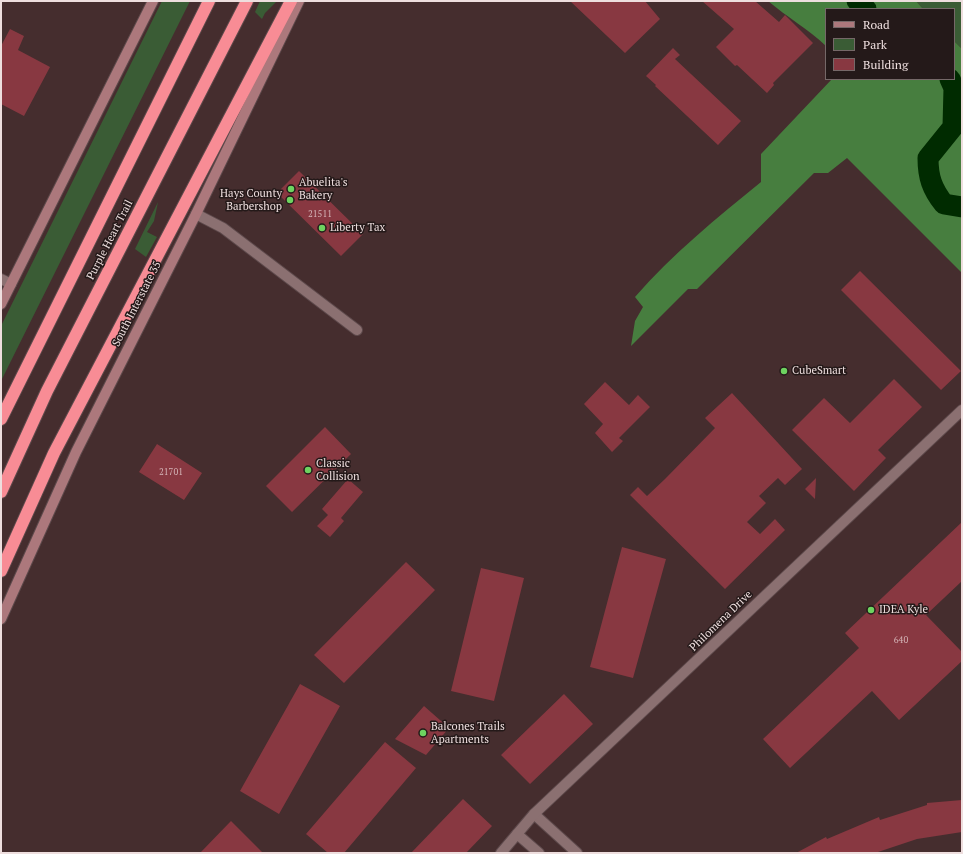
<!DOCTYPE html>
<html>
<head>
<meta charset="utf-8">
<style>
	body { margin:0 }
	#map { position:relative; width:963px; height:854px; overflow:hidden; background:#452d2e; font-family:"PT Serif",serif }
	canvas { display:block }
	.frame { position:absolute; inset:0; border:2px solid #eedede; pointer-events:none }
	.legend { position:absolute; left:825px; top:8px; width:130px; height:72px; box-sizing:border-box; background:#241919; border:1px solid #756868; margin:0; padding:5px 7px; list-style:none; font-size:12px; color:#eedede }
	.legend li { display:flex; align-items:center; gap:8px; height:20px }
	.legend b { width:20px; border:1px solid #756868 }
</style>
</head>
<body>
<div id="map">
<canvas width="963" height="854"></canvas>
<div class="frame"></div>
<ul class="legend">
<li><b style="height:5px;background:#ac787c"></b>Road</li>
<li><b style="height:11px;background:#3a5c35"></b>Park</li>
<li><b style="height:11px;background:#883841"></b>Building</li>
</ul>
</div>
<script>
const ctx = document.querySelector('canvas').getContext('2d');
ctx.lineJoin = 'round';
function paint(path, color) {
  ctx.fillStyle = color;
  ctx.fill(path, 'evenodd');
}
function trace(path, color, width, dash) {
  ctx.strokeStyle = color;
  ctx.lineWidth = width;
  ctx.lineCap = dash ? 'butt' : 'round';
  ctx.setLineDash(dash || []);
  ctx.stroke(path);
}
function write(font, color, halo, rows, align = 'center') {
  ctx.font = font + ' "PT Serif",serif';
  ctx.lineWidth = 3;
  ctx.setLineDash([]);
  ctx.textBaseline = 'middle';
  ctx.strokeStyle = halo;
  ctx.fillStyle = color;
  for (const [text, x, y, turn = 0] of rows) {
    ctx.save();
    ctx.translate(x, y);
    ctx.rotate((+turn || 0) * Math.PI / 180);
    ctx.textAlign = isNaN(turn) ? turn : align;
    if (halo) ctx.strokeText(text, 0, 0);
    ctx.fillText(text, 0, 0);
    ctx.restore();
  }
}
paint(new Path2D(`
	M 162,1 L 190,1 L 1,381 L 1,326 Z
	M 260,1 L 277,1 L 265,13 L 262,19 L 255,12 Z
	M 916,1 L 962,1 L 962,49 L 954,41 L 954,9 L 923,9 Z
	M 158,202 L 154,221 L 147,232 L 157,237 L 146,257 L 135,249 Z`), '#3a5c35');
paint(new Path2D(`
	M 768,1 L 916,1 L 923,9 L 826,9 L 826,46 C 808,29 787,17 768,1 Z
	M 954,41 L 962,49 L 962,273 L 847,158 L 828,173 L 814,173 L 697,289 L 688,289 L 631,346 L 635,321 L 643,307 L 635,297 C 672,254 717,218 761,182 L 761,154 L 832,79 L 954,79 Z`), '#477e3f');
trace(new Path2D(`
	M 857,1 L 866,9
	M 950,79 L 954,88 L 953,127 L 928,158 C 928,177 932,189 944,204 L 962,207`), '#002b00', 21);
paint(new Path2D(`
	M 570,1 L 645,1 L 660,19 L 625,53 Z
	M 702,1 L 755,1 L 779,22 L 785,15 L 813,43 L 773,83 L 774,85 L 767,93 L 737,65 L 735,66 L 716,47 L 734,29 Z
	M 10,29 L 24,36 L 18,50 L 50,67 L 24,116 L 1,104 L 1,46 Z
	M 673,48 L 680,55 L 675,59 L 741,121 L 718,145 L 655,86 L 656,85 L 646,76 Z
	M 299,171 L 363,234 L 341,256 L 277,193 Z
	M 860,271 L 961,371 L 941,390 L 841,290 Z
	M 894,379 L 922,407 L 878,450 L 886,458 L 854,491 L 792,430 L 824,398 L 850,423 Z
	M 605,382 L 629,405 L 638,395 L 650,407 L 619,438 L 623,441 L 612,452 L 595,433 L 603,424 L 584,404 Z
	M 732,393 L 802,469 L 785,485 L 778,478 L 759,496 L 766,503 L 747,522 L 760,534 L 775,519 L 785,530 L 725,589 L 630,495 L 638,487 L 647,496 L 665,479 L 715,428 L 705,418 Z
	M 325,427 L 351,454 L 292,512 L 266,486 Z
	M 157,444 L 202,473 L 184,500 L 139,472 Z
	M 816,478 L 815,499 L 805,489 Z
	M 348,479 L 363,492 L 341,518 L 344,521 L 330,537 L 317,526 L 328,515 L 322,509 Z
	M 962,522 L 962,581 L 926,615 L 962,652 L 962,661 L 899,720 L 872,691 L 790,768 L 763,739 L 859,648 L 845,633 Z
	M 622,547 L 666,559 L 633,678 L 590,667 Z
	M 406,562 L 435,590 L 344,683 L 314,655 Z
	M 481,568 L 524,578 L 494,701 L 451,691 Z
	M 300,684 L 340,706 L 279,814 L 240,791 Z
	M 564,694 L 593,724 L 530,784 L 501,755 Z
	M 424,706 L 449,728 L 426,755 L 395,739 Z
	M 385,742 L 416,768 L 344,853 L 328,853 L 306,834 Z
	M 463,799 L 492,826 L 466,853 L 411,853 Z
	M 962,800 L 962,832 L 917,839 L 875,853 L 796,853 L 826,837 L 827,839 L 879,817 L 880,820 L 927,805 L 927,803 Z
	M 231,821 L 263,853 L 200,853 Z`), '#883841');
const minor = new Path2D(`
	M 196,214 L 223,228 L 357,330
	M 534,814 L 577,853
	M 517,834 L 539,853`);
const tertiary = new Path2D(`
	M 1,279 L 11,284
	M 501,853 L 534,814 L 962,410`);
const secondary = new Path2D(`
	M 1,304 L 153,1
	M 1,619 L 76,452 L 196,214 L 299,1`);
const motorway = new Path2D(`
	M 1,419 L 209,1
	M 1,492 L 47,391 L 247,1
	M 1,571 L 54,453 L 291,1`);
trace(minor, '#5d494b', 12);
trace(tertiary, '#5d494b', 12);
trace(secondary, '#5d494b', 12);
trace(motorway, '#5d494b', 14);
trace(minor, '#8b7071', 10);
trace(tertiary, '#8b7071', 10);
trace(secondary, '#ac787c', 10);
trace(motorway, '#f88c95', 12);
for (const [x, y, r, color] of [
	[291,189,4,"#6ed360"],
	[290,200,4,"#6ed360"],
	[322,228,4,"#6ed360"],
	[784,371,4,"#6ed360"],
	[308,470,4,"#6ed360"],
	[871,610,4,"#6ed360"],
	[423,733,4,"#6ed360"]
]) {
  const dot = new Path2D();
  dot.arc(x, y, r, 0, 2 * Math.PI);
  ctx.fillStyle = color;
  ctx.fill(dot);
  trace(dot, '#241919', 1.5);
}
write('9px', '#d4b4b7', null, [
	["21511",320,214],
	["21701",171,472],
	["640",901,640]
]);
write('11px', '#eedede', '#241919', [
	["Abuelita's",299,183],
	["Bakery",299,196],
	["Hays County",282,194,"right"],
	["Barbershop",282,207,"right"],
	["Liberty Tax",330,228],
	["CubeSmart",792,371],
	["Classic",316,464],
	["Collision",316,477],
	["IDEA Kyle",879,610],
	["Balcones Trails",431,727],
	["Apartments",431,740]
], 'left');
write('11px', '#eedede', '#241919', [
	["Purple Heart Trail",110,240,-63],
	["South Interstate 35",137,304,-63],
	["Philomena Drive",721,621,-44]
]);
</script>
</body>
</html>
